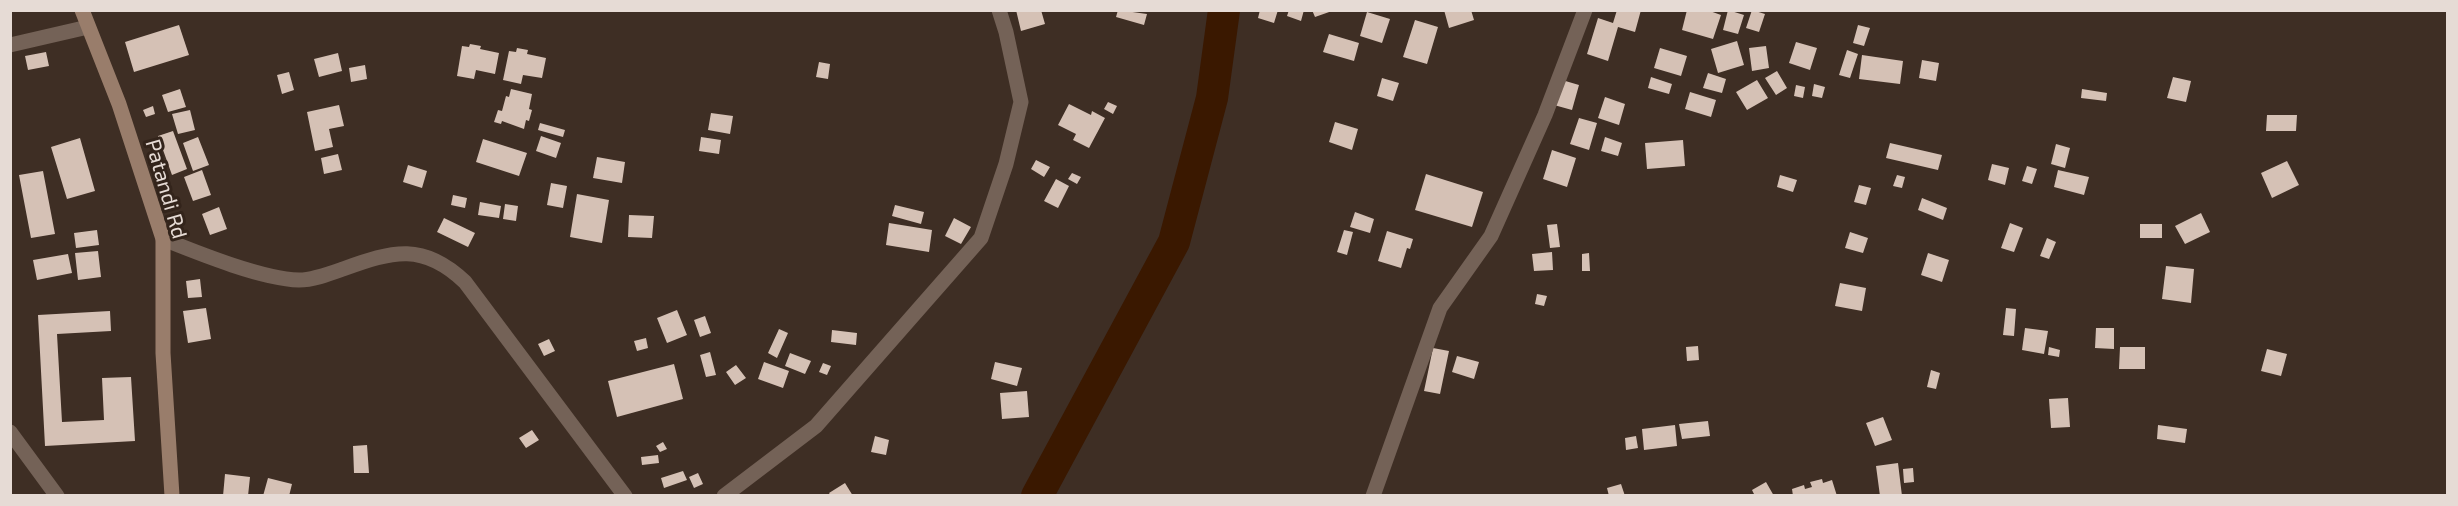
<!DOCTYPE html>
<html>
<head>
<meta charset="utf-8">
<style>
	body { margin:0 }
	#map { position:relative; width:2458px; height:506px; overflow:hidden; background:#3e2e24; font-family:"Exo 2",sans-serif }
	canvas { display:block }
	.frame { position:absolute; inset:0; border:12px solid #e6dbd5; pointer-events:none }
</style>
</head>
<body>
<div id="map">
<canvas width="2458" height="506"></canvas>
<div class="frame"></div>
</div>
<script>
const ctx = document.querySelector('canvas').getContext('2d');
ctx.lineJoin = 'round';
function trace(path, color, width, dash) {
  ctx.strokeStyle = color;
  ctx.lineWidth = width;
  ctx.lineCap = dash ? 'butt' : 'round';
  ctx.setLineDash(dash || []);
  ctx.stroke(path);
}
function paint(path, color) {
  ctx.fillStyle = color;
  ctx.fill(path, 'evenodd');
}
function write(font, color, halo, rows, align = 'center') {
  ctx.font = font + ' "Exo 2",sans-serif';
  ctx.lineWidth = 6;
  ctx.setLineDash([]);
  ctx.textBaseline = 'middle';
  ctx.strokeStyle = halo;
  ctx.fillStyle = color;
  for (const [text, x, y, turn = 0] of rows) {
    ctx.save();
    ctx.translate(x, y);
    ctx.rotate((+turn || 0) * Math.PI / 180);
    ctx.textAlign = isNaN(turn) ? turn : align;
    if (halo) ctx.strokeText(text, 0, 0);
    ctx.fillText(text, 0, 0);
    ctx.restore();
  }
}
trace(new Path2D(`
	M 1037,496 L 1174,242 L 1212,98 L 1224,10`), '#3a1800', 32);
paint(new Path2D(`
	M 1016,10 L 1041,10 L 1045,24 L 1021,31 Z
	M 1118,10 L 1147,14 L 1144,25 L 1116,17 Z
	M 1260,10 L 1278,10 L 1274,23 L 1258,18 Z
	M 1289,10 L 1304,10 L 1301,21 L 1287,16 Z
	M 1312,10 L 1332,10 L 1332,11 L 1315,17 Z
	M 1444,10 L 1471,10 L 1474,20 L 1449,28 Z
	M 1617,10 L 1641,10 L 1635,32 L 1618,27 L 1608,61 L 1587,54 L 1598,18 L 1613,23 Z
	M 1687,10 L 1707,10 L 1721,15 L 1713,39 L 1682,30 Z
	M 1728,10 L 1744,15 L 1738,34 L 1723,30 Z
	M 1752,10 L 1765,14 L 1759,32 L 1746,28 Z
	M 1367,12 L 1390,19 L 1382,43 L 1360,36 Z
	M 1415,20 L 1438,27 L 1427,64 L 1403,57 Z
	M 179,25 L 189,55 L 134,72 L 125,42 Z
	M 1858,25 L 1870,28 L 1864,46 L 1853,43 Z
	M 1329,34 L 1359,43 L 1354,61 L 1323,52 Z
	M 1737,41 L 1744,65 L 1718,73 L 1711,49 Z
	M 1796,42 L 1817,48 L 1810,70 L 1789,63 Z
	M 470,44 L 481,46 L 480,49 L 499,53 L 495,74 L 476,70 L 474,79 L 457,76 L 462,46 L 469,47 Z
	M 1766,46 L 1769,68 L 1752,71 L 1749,48 Z
	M 517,48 L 528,50 L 527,54 L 546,58 L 542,78 L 523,75 L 521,84 L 503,80 L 509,51 L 516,52 Z
	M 1660,48 L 1687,56 L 1681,76 L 1654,68 Z
	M 1847,50 L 1858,54 L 1850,78 L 1839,75 Z
	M 46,52 L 49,66 L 28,70 L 25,56 Z
	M 338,53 L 342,71 L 319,77 L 314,59 Z
	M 1862,55 L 1903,61 L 1900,84 L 1859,79 Z
	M 1922,60 L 1939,63 L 1936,81 L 1919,78 Z
	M 819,62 L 830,64 L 828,79 L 816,77 Z
	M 365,65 L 367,79 L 351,82 L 349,68 Z
	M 1777,71 L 1787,88 L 1776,95 L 1765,78 Z
	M 289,72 L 294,90 L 282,94 L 277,75 Z
	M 1708,73 L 1726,79 L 1722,93 L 1703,88 Z
	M 1651,77 L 1672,84 L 1669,94 L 1648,88 Z
	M 2173,77 L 2191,81 L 2186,102 L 2167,98 Z
	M 1382,78 L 1399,83 L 1393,101 L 1377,96 Z
	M 1562,80 L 1579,85 L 1572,110 L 1554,105 Z
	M 1757,80 L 1768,98 L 1747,110 L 1736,92 Z
	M 1814,84 L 1825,87 L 1822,98 L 1812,96 Z
	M 1796,85 L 1805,87 L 1803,98 L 1794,96 Z
	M 180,89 L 186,107 L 168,112 L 162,95 Z
	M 511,89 L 532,94 L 529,109 L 532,110 L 529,121 L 526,120 L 524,129 L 502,121 L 501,124 L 494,122 L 498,110 L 502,111 L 506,96 L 509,97 Z
	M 2082,89 L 2107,93 L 2106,101 L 2081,98 Z
	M 1690,92 L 1716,100 L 1711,117 L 1685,109 Z
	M 1605,97 L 1625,104 L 1619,125 L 1598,118 Z
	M 1108,102 L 1117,106 L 1113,114 L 1104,109 Z
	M 1069,104 L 1091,115 L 1092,111 L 1105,118 L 1089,148 L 1073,140 L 1076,134 L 1058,125 Z
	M 339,105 L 344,126 L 329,129 L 333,147 L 315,151 L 307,112 Z
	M 153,106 L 155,114 L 146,117 L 143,110 Z
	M 190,110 L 195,130 L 178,134 L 172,114 Z
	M 711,113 L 733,116 L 730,134 L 708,130 Z
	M 2267,115 L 2297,115 L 2296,131 L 2266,131 Z
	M 1579,118 L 1597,123 L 1589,150 L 1570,144 Z
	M 1335,122 L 1358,129 L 1352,150 L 1329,142 Z
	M 540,123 L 565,130 L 563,137 L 538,130 Z
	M 173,131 L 187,169 L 172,175 L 158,136 Z
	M 541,136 L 561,143 L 556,158 L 536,151 Z
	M 198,137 L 209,165 L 193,171 L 183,143 Z
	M 701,137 L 721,140 L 719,154 L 699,151 Z
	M 1605,137 L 1622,143 L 1618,156 L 1601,151 Z
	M 80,138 L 95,191 L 67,199 L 51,147 Z
	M 483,139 L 527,153 L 519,176 L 476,162 Z
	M 1683,140 L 1685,166 L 1647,169 L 1645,143 Z
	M 1890,143 L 1942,155 L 1938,170 L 1886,158 Z
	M 2056,144 L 2070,148 L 2065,168 L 2051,164 Z
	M 1552,150 L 1576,158 L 1567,187 L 1543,179 Z
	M 338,154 L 342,170 L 324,174 L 321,158 Z
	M 597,157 L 625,162 L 622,183 L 593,178 Z
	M 1036,160 L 1050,167 L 1044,177 L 1031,169 Z
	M 2287,161 L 2299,185 L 2272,198 L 2261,173 Z
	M 1992,164 L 2009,168 L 2005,185 L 1988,180 Z
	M 408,165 L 427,171 L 422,188 L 403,182 Z
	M 2027,166 L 2037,169 L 2032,184 L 2022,181 Z
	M 202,170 L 211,195 L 193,201 L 184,177 Z
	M 2058,170 L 2089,177 L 2084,195 L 2054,187 Z
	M 43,171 L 55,234 L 31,238 L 19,175 Z
	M 1072,173 L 1081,177 L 1077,184 L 1068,179 Z
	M 1426,174 L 1483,192 L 1472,227 L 1415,210 Z
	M 1780,175 L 1797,180 L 1793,192 L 1777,187 Z
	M 1897,175 L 1905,177 L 1902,188 L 1893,186 Z
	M 1056,179 L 1069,186 L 1058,208 L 1044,201 Z
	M 551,183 L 567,186 L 563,208 L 547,205 Z
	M 1859,185 L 1871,188 L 1866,205 L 1854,202 Z
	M 577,194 L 609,200 L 602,243 L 570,237 Z
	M 453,195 L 467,198 L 465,208 L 451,205 Z
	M 1922,198 L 1947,208 L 1943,220 L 1918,210 Z
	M 480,202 L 501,206 L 499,218 L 478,215 Z
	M 505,204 L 518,206 L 516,221 L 503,219 Z
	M 895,205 L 924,212 L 921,224 L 892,216 Z
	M 219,207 L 227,229 L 210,235 L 202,214 Z
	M 1355,212 L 1374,219 L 1370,233 L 1350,227 Z
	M 2201,213 L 2210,232 L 2185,244 L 2175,226 Z
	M 629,215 L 654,216 L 652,238 L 628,237 Z
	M 444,218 L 475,233 L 468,247 L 437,232 Z
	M 954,218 L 971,227 L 961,244 L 945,236 Z
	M 889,223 L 932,230 L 929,252 L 886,245 Z
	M 2010,223 L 2023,228 L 2014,252 L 2001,248 Z
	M 1557,224 L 1560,247 L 1550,248 L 1547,225 Z
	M 2140,224 L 2162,224 L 2162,238 L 2140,238 Z
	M 97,230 L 99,245 L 76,248 L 74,233 Z
	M 1344,230 L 1353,232 L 1347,255 L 1337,252 Z
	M 1387,231 L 1413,239 L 1410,249 L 1407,248 L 1401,268 L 1378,261 Z
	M 1850,232 L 1868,238 L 1863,253 L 1845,248 Z
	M 2047,238 L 2056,242 L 2049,259 L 2040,256 Z
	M 98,251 L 101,277 L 78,280 L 75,253 Z
	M 1552,252 L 1553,270 L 1534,271 L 1532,254 Z
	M 1589,253 L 1590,271 L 1582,271 L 1582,254 Z
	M 1928,253 L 1949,260 L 1942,282 L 1921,275 Z
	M 68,254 L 72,273 L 37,280 L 33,260 Z
	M 2166,266 L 2194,269 L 2191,303 L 2162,299 Z
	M 200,279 L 202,297 L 188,298 L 186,281 Z
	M 1840,283 L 1866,288 L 1862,311 L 1835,306 Z
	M 1537,294 L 1547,296 L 1544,306 L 1535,304 Z
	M 206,308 L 211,339 L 188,343 L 183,311 Z
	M 2006,308 L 2016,309 L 2014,336 L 2003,335 Z
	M 677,310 L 687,335 L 667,343 L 657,318 Z
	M 110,311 L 111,331 L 57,334 L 62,422 L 104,420 L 102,378 L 131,377 L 135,441 L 45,446 L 38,315 Z
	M 705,316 L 711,333 L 700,337 L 694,320 Z
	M 2025,328 L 2048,331 L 2044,354 L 2022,350 Z
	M 2096,328 L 2114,328 L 2114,349 L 2095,348 Z
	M 779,329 L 788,333 L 777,358 L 768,353 Z
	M 832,330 L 857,333 L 856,345 L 831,342 Z
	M 646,338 L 648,348 L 637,351 L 634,341 Z
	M 549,339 L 555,351 L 544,356 L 538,344 Z
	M 1698,346 L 1699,360 L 1687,361 L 1686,347 Z
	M 2049,347 L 2060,350 L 2059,357 L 2048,355 Z
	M 2120,347 L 2145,347 L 2145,369 L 2119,369 Z
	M 1433,348 L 1449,351 L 1440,394 L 1424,391 Z
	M 2267,349 L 2287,354 L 2281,376 L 2261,371 Z
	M 710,352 L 716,375 L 706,377 L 700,355 Z
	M 790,353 L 811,361 L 805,374 L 785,366 Z
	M 1457,356 L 1479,362 L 1474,379 L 1452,372 Z
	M 764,362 L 789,371 L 783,388 L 758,379 Z
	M 995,362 L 1022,368 L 1017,386 L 991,379 Z
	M 823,363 L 831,366 L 827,375 L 819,372 Z
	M 674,364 L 683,399 L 617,417 L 608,381 Z
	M 736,365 L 746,378 L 735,385 L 726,372 Z
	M 1931,370 L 1940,373 L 1936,389 L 1927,387 Z
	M 1027,391 L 1029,417 L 1002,419 L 1000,393 Z
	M 2068,398 L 2070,427 L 2051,428 L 2049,399 Z
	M 1883,417 L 1892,440 L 1875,446 L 1866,423 Z
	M 1708,421 L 1710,436 L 1682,439 L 1679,424 Z
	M 1675,425 L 1677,446 L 1644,450 L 1642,429 Z
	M 2158,425 L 2187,429 L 2185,443 L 2157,439 Z
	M 532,430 L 539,440 L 526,448 L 519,438 Z
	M 875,436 L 889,440 L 886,455 L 871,452 Z
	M 1636,436 L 1638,448 L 1626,450 L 1625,438 Z
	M 663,442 L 667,449 L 660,452 L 656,446 Z
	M 367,445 L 369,473 L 354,473 L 353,446 Z
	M 658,455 L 659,463 L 642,465 L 641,457 Z
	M 1898,463 L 1902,496 L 1880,496 L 1876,466 Z
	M 1913,468 L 1914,482 L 1904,483 L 1903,469 Z
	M 683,471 L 687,480 L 664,488 L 661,478 Z
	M 698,473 L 703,484 L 694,488 L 689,477 Z
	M 225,474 L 250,477 L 248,496 L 223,496 Z
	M 268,478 L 292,484 L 289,496 L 263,496 Z
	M 1822,479 L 1823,483 L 1832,480 L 1837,496 L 1793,496 L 1792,489 L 1804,485 L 1805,489 L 1812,487 L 1810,482 Z
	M 1766,482 L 1774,496 L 1755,496 L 1752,490 Z
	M 845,483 L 853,496 L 831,496 L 829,493 Z
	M 1621,484 L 1625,496 L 1609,496 L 1607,488 Z`), '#d5c1b5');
trace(new Path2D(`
	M 10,45 L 88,27
	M 163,239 C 198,253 262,279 299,280 C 313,280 329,274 343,269 C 393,251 423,242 465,282 L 625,496
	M 10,432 L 57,496
	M 724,496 L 816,426 L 981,238 L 1006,164 L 1021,102 L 1006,32 L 999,10
	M 1373,496 L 1440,308 L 1491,236 L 1545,115 L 1585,10`), '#746257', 15);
trace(new Path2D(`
	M 82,10 L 119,104 L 163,239 L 163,353 L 172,496`), '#997d6b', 15);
write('21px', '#e6dbd5', '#33241b', [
	["Patandi Rd",166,189,74]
]);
</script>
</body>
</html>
